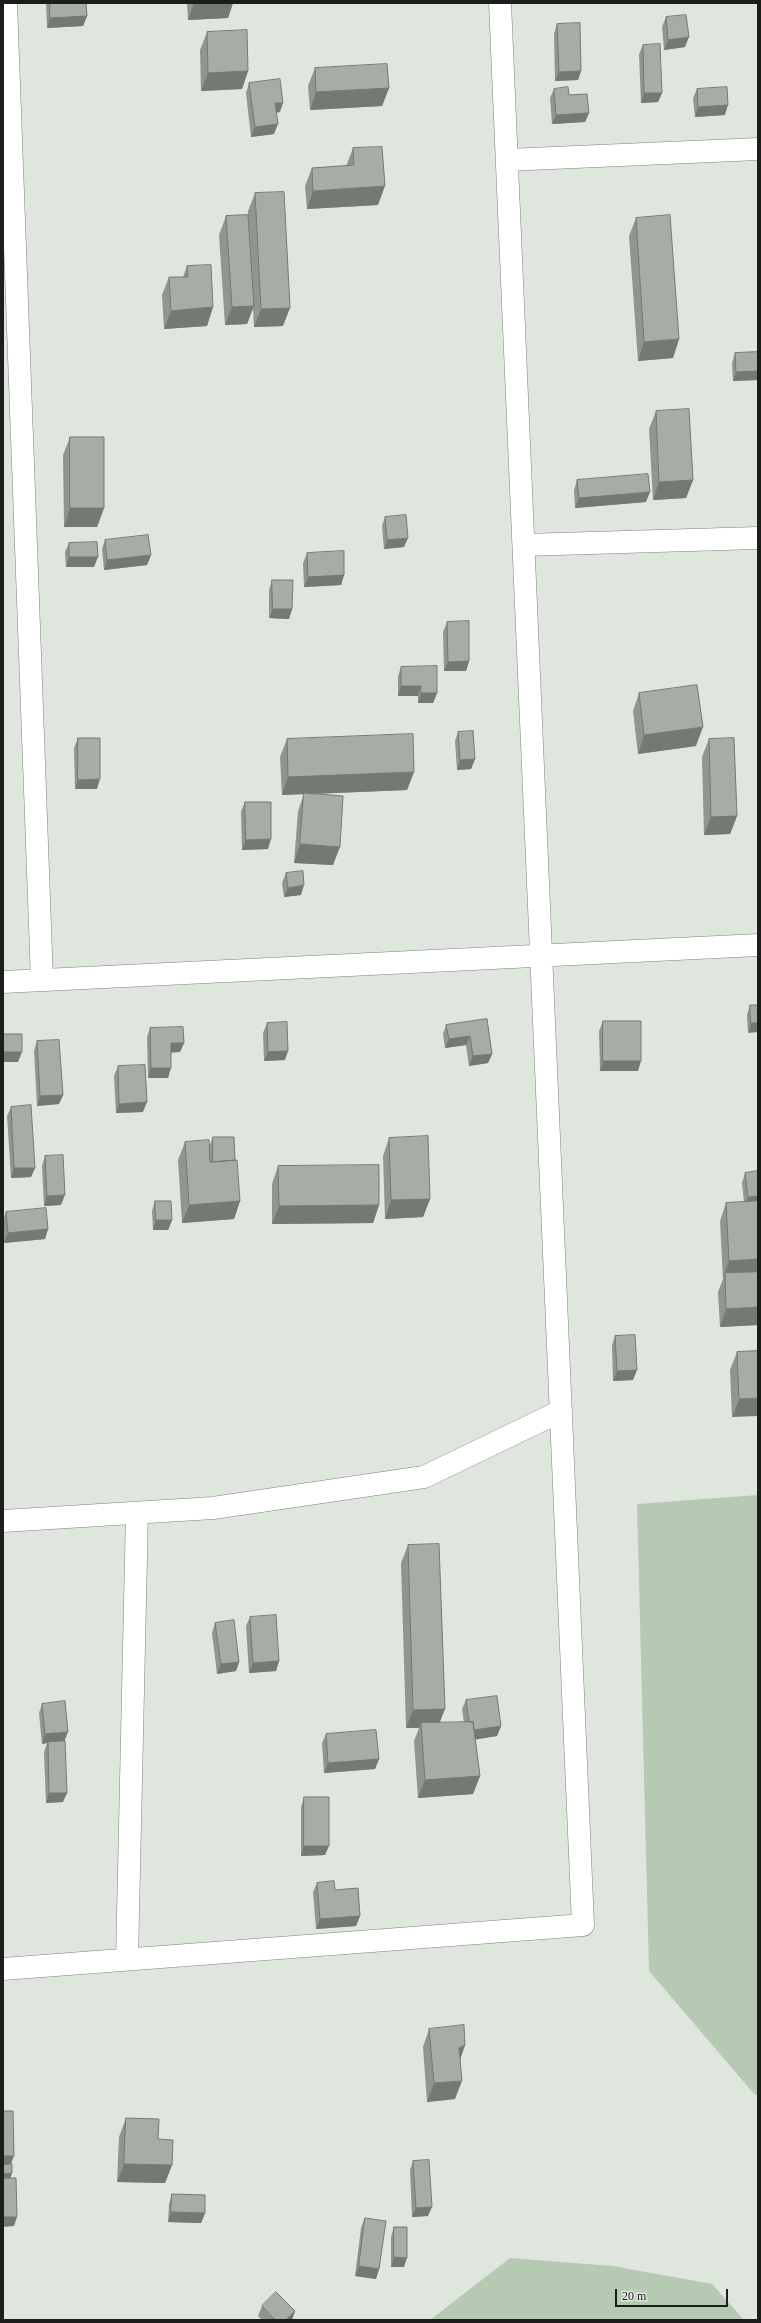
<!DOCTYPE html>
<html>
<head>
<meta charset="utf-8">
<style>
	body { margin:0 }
	#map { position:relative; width:761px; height:2323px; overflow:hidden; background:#dfe6de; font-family:"Times New Roman",serif }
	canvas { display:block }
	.frame { position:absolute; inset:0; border:4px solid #1c1e1c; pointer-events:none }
	.scale { position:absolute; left:615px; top:2289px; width:113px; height:18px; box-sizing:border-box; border:2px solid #1c1e1c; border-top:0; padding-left:5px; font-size:12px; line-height:14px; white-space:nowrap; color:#1c1e1c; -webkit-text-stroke:3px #dfe6de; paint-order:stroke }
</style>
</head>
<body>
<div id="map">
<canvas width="761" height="2323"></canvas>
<div class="frame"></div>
<div class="scale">20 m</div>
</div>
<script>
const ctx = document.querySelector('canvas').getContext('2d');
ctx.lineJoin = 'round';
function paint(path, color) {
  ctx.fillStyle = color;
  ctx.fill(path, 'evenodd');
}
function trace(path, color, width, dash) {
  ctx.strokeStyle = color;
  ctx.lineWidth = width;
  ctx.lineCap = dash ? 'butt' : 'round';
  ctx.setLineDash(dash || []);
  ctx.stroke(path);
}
paint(new Path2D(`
	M 758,1495 L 758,2095 L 755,2095 L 649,1971 L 637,1504 Z
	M 510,2258 L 613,2266 L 712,2284 L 744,2320 L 430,2320 Z`), '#b6cab3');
const minor = new Path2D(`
	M 6,3 L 42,980
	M 507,160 L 758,149
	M 524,545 L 758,538
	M 3,982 L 758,945
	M 3,1521 L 213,1508 L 424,1477 L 561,1411
	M 127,1959 L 137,1513
	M 3,1969 L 583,1925 L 500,3`);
trace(minor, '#7c827b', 23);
trace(minor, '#fff', 22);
paint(new Path2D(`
	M 46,3 L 86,3 L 87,16 L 83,26 L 47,28 Z
	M 187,3 L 233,3 L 228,18 L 188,20 Z
	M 666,17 L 685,47 L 664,50 L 662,27 Z
	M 557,24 L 581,71 L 578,80 L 555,81 L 554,34 Z
	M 207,32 L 248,71 L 242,89 L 201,91 L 200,50 Z
	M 643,45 L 662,93 L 658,102 L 641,103 L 639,54 Z
	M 315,68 L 389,88 L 382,106 L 310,110 L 308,86 Z
	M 249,83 L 280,112 L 276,113 L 274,134 L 251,137 L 246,93 Z
	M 554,89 L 589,113 L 585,122 L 552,124 L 550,98 Z
	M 697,89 L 725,115 L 695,117 L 693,98 Z
	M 353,148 L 378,205 L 307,209 L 305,186 L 312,168 L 346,166 Z
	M 255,193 L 283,326 L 254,327 L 253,307 L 247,324 L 225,325 L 219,235 L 226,216 L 248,215 L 248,211 Z
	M 636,218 L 679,339 L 673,358 L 638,361 L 629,236 Z
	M 187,266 L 213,307 L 207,326 L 164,329 L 162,295 L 169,277 L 183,277 Z
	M 758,352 L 758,380 L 733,381 L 732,363 L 735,353 Z
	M 656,411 L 693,480 L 686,498 L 653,500 L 649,429 Z
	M 70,437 L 104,508 L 97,527 L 64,527 L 63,455 Z
	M 577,480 L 646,502 L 575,508 L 574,490 Z
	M 385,517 L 404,547 L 384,549 L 382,526 Z
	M 105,540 L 151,555 L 147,565 L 104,570 L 102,549 Z
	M 69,543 L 94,567 L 66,567 L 65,552 Z
	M 307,553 L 344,575 L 341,585 L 304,587 L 303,563 Z
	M 272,580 L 292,609 L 289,619 L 269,618 L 269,590 Z
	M 447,622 L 469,661 L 466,671 L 444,671 L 443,632 Z
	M 401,667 L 437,693 L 433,703 L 418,703 L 418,696 L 398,696 L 398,676 Z
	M 639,693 L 696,746 L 638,754 L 633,711 Z
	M 458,732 L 475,759 L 471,769 L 457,770 L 455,741 Z
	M 78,738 L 97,789 L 75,789 L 74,748 Z
	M 287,739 L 414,772 L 407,790 L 314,794 L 333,865 L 294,863 L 298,811 L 304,794 L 282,795 L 280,757 Z
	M 709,739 L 737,816 L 730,834 L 704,835 L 702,757 Z
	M 245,802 L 268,849 L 242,850 L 241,811 Z
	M 286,873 L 301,895 L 284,897 L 282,883 Z
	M 750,1005 L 758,1005 L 748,1033 L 747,1015 Z
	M 487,1019 L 492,1054 L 488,1063 L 469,1066 L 466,1045 L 445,1048 L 443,1034 L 446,1025 Z
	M 603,1021 L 638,1071 L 600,1071 L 599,1031 Z
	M 267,1023 L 285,1060 L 264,1061 L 263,1033 Z
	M 150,1028 L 184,1043 L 180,1052 L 171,1052 L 168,1078 L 148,1078 L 147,1037 Z
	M 37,1041 L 63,1095 L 59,1104 L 37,1106 L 34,1051 Z
	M 118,1066 L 143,1112 L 116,1113 L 114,1076 Z
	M 11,1107 L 35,1168 L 31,1177 L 11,1178 L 7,1116 Z
	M 213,1137 L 235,1160 L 240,1201 L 234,1219 L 182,1223 L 178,1160 L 185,1142 L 209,1147 Z
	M 389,1138 L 430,1199 L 423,1217 L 385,1219 L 383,1156 Z
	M 45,1156 L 61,1205 L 44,1206 L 42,1166 Z
	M 278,1166 L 379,1205 L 373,1223 L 272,1224 L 272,1184 Z
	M 758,1171 L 758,1325 L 720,1327 L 718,1292 L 723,1279 L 720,1221 L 726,1203 L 744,1202 L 742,1183 L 745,1173 Z
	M 155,1201 L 172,1220 L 168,1230 L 153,1230 L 152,1211 Z
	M 6,1212 L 48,1229 L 45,1239 L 4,1243 L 3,1220 Z
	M 615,1336 L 633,1380 L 613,1381 L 612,1345 Z
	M 758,1351 L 732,1417 L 730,1370 L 737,1352 Z
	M 408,1545 L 440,1723 L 464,1723 L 462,1709 L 466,1700 L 501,1726 L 497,1736 L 475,1739 L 480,1776 L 473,1794 L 418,1798 L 414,1741 L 419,1728 L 406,1728 L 401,1563 Z
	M 250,1617 L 279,1661 L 276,1671 L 249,1673 L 246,1626 Z
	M 215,1623 L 239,1662 L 236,1671 L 217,1674 L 212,1633 Z
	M 42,1704 L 64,1741 L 63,1802 L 46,1803 L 44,1752 L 47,1743 L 42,1744 L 39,1713 Z
	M 326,1734 L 379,1759 L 375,1769 L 324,1773 L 322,1743 Z
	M 304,1797 L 325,1855 L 301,1856 L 301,1807 Z
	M 317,1883 L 335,1890 L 360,1916 L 356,1926 L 316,1929 L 313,1892 Z
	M 429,2029 L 465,2045 L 460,2059 L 455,2099 L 427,2102 L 423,2047 Z
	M 126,2118 L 158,2139 L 172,2165 L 165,2183 L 117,2182 L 119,2137 Z
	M 413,2161 L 428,2216 L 412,2217 L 410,2170 Z
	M 172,2194 L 205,2213 L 201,2223 L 168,2222 L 169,2204 Z
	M 365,2218 L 379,2269 L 376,2279 L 355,2276 L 361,2228 Z
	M 394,2227 L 404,2267 L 391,2267 L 391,2237 Z
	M 262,2306 L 295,2311 L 292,2320 L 262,2320 L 258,2316 Z`), '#90958f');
paint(new Path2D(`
	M 194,3 L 233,3 L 228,18 L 188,20 Z
	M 87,16 L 83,26 L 47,28 L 50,18 Z
	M 689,37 L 685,47 L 664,50 L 668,40 Z
	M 248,71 L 242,89 L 201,91 L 208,73 Z
	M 581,71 L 578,80 L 555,81 L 559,72 Z
	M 389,88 L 382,106 L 310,110 L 316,92 Z
	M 644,93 L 662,93 L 658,102 L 641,103 Z
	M 275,103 L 283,103 L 280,112 L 272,113 Z
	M 728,105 L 725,115 L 695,117 L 698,107 Z
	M 589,113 L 585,122 L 552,124 L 556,115 Z
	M 278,124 L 274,134 L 251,137 L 255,127 Z
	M 385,186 L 378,205 L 307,209 L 313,191 Z
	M 254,306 L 247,324 L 225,325 L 232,307 Z
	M 213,307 L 207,326 L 164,329 L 171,311 Z
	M 290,308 L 283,326 L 254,327 L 261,309 Z
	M 679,339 L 673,358 L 638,361 L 644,342 Z
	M 758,371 L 758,380 L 733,381 L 736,372 Z
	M 693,480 L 686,498 L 653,500 L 659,482 Z
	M 650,492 L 646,502 L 575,508 L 579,498 Z
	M 70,508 L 104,508 L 97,527 L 64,527 Z
	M 408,538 L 404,547 L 384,549 L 387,540 Z
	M 151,555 L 147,565 L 104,570 L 107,560 Z
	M 69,557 L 98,557 L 94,567 L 66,567 Z
	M 344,575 L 341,585 L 304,587 L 308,577 Z
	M 273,609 L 292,609 L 289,619 L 269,618 Z
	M 469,661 L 466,671 L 444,671 L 448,662 Z
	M 401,686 L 421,686 L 418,696 L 398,696 Z
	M 421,693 L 437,693 L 433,703 L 418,703 Z
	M 703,727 L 696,746 L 638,754 L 644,735 Z
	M 475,759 L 471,769 L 457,770 L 460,760 Z
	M 414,772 L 407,790 L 282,795 L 288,777 Z
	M 100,779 L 97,789 L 75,789 L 78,780 Z
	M 737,816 L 730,834 L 704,835 L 711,817 Z
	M 271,839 L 268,849 L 242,850 L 246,840 Z
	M 300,844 L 340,847 L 333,865 L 294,863 Z
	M 304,885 L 301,895 L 284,897 L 288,888 Z
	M 751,1023 L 758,1023 L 758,1032 L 748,1033 Z
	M 470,1036 L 466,1045 L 445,1048 L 449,1039 Z
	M 171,1043 L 184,1043 L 180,1052 L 167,1053 Z
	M 288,1051 L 285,1060 L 264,1061 L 268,1052 Z
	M 3,1052 L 22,1052 L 18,1062 L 3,1062 Z
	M 492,1054 L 488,1063 L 469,1066 L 473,1056 Z
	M 603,1061 L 641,1061 L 638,1071 L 600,1071 Z
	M 151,1068 L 171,1068 L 168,1078 L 148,1078 Z
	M 63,1095 L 59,1104 L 37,1106 L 40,1096 Z
	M 147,1102 L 143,1112 L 116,1113 L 119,1104 Z
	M 14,1168 L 35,1168 L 31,1177 L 11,1178 Z
	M 65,1195 L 61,1205 L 44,1206 L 47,1196 Z
	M 758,1196 L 758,1205 L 744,1207 L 748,1197 Z
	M 430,1199 L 423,1217 L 385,1219 L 391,1200 Z
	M 240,1201 L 234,1219 L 182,1223 L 189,1205 Z
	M 379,1205 L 373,1223 L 272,1224 L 279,1206 Z
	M 156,1220 L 172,1220 L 168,1230 L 153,1230 Z
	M 48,1229 L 45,1239 L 4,1243 L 8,1233 Z
	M 758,1259 L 758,1277 L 725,1273 L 723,1279 L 729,1261 Z
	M 758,1307 L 758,1325 L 720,1327 L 726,1309 Z
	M 637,1370 L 633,1380 L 613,1381 L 617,1371 Z
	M 758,1398 L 758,1416 L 732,1417 L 739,1399 Z
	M 279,1661 L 276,1671 L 249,1673 L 253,1663 Z
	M 239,1662 L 236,1671 L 217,1674 L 221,1664 Z
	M 445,1709 L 438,1727 L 421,1723 L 419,1728 L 406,1728 L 413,1710 Z
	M 501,1726 L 497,1736 L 467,1741 L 470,1731 Z
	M 68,1732 L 64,1742 L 48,1742 L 47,1743 L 42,1744 L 45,1734 Z
	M 379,1759 L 375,1769 L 324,1773 L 328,1763 Z
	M 480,1776 L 473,1794 L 418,1798 L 425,1780 Z
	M 49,1793 L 67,1793 L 63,1802 L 46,1803 Z
	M 304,1846 L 329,1846 L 325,1855 L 301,1856 Z
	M 360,1916 L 356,1926 L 316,1929 L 320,1919 Z
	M 465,2045 L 459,2063 L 459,2048 Z
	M 462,2081 L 455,2099 L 427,2102 L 434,2083 Z
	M 3,2156 L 14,2156 L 10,2166 L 3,2166 Z
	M 124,2164 L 172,2165 L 165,2183 L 117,2182 Z
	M 12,2173 L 9,2183 L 3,2183 L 3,2174 Z
	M 432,2207 L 428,2216 L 412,2217 L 416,2208 Z
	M 171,2212 L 205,2213 L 201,2223 L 168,2222 Z
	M 3,2217 L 17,2217 L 14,2226 L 3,2227 Z
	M 394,2257 L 407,2258 L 404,2267 L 391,2267 Z
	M 359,2266 L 379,2269 L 376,2279 L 355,2276 Z
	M 295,2311 L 292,2320 L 286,2320 Z`), '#757974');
const building = new Path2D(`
	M 50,3 L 86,3 L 87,16 L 50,18 Z
	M 686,15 L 689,37 L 668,40 L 666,17 Z
	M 580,23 L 581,71 L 559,72 L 557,24 Z
	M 247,30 L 248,71 L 208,73 L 207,32 Z
	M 660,44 L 662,93 L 644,93 L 643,45 Z
	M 387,64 L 389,88 L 316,92 L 315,68 Z
	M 280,79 L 283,103 L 275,103 L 278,124 L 255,127 L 249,83 Z
	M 568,87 L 569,95 L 587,94 L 589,113 L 556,115 L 554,89 Z
	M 727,87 L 728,105 L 698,107 L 697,89 Z
	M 382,147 L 385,186 L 313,191 L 312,168 L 354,165 L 353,148 Z
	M 284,192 L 290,308 L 261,309 L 255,193 Z
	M 248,215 L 254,306 L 232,307 L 226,216 Z
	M 670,215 L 679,339 L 644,342 L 636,218 Z
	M 211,265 L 213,307 L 171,311 L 169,277 L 188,277 L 187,266 Z
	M 758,352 L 758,371 L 736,372 L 735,353 Z
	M 689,409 L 693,480 L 659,482 L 656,411 Z
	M 70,437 L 104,437 L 104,508 L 70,508 Z
	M 648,474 L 650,492 L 579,498 L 577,480 Z
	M 406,515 L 408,538 L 387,540 L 385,517 Z
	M 148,535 L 151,555 L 107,560 L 105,540 Z
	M 97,542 L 98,557 L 69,557 L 69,543 Z
	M 344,551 L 344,575 L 308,577 L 307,553 Z
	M 272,580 L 293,580 L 292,609 L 273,609 Z
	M 469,621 L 469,661 L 448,662 L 447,622 Z
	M 437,666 L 437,693 L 421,693 L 421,686 L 401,686 L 401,667 Z
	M 697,685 L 703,727 L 644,735 L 639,693 Z
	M 473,731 L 475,759 L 460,760 L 458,732 Z
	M 413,734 L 414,772 L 288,777 L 287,739 Z
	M 78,738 L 100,738 L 100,779 L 78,780 Z
	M 734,738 L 737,816 L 711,817 L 709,739 Z
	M 304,793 L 343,796 L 340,847 L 300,844 Z
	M 245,802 L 271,802 L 271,839 L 246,840 Z
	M 303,871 L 304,885 L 288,888 L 286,873 Z
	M 750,1005 L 758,1005 L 758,1023 L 751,1023 Z
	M 487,1019 L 492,1054 L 473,1056 L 470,1036 L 449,1039 L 446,1025 Z
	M 603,1021 L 641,1021 L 641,1061 L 603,1061 Z
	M 287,1022 L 288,1051 L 268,1052 L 267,1023 Z
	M 183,1027 L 184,1043 L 171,1043 L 171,1068 L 151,1068 L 150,1028 Z
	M 3,1034 L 22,1034 L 22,1052 L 3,1052 Z
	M 59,1040 L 63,1095 L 40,1096 L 37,1041 Z
	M 145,1065 L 147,1102 L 119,1104 L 118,1066 Z
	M 31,1105 L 35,1168 L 14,1168 L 11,1107 Z
	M 428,1136 L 430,1199 L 391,1200 L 389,1138 Z
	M 213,1137 L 234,1137 L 235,1160 L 213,1162 Z
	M 209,1140 L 210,1162 L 237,1160 L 240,1201 L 189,1205 L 185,1142 Z
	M 63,1155 L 65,1195 L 47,1196 L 45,1156 Z
	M 379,1165 L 379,1205 L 279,1206 L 278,1166 Z
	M 758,1171 L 758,1196 L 748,1197 L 745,1173 Z
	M 155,1201 L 171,1201 L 172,1220 L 156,1220 Z
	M 758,1201 L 758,1259 L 729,1261 L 726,1203 Z
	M 46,1208 L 48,1229 L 8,1233 L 6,1212 Z
	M 758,1272 L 758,1307 L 726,1309 L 725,1273 Z
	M 635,1335 L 637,1370 L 617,1371 L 615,1336 Z
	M 758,1351 L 758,1398 L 739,1399 L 737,1352 Z
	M 439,1544 L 445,1709 L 413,1710 L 408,1545 Z
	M 276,1615 L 279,1661 L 253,1663 L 250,1617 Z
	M 234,1620 L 239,1662 L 221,1664 L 215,1623 Z
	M 497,1696 L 501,1726 L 474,1730 L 473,1722 L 469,1722 L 466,1700 Z
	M 65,1701 L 68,1732 L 45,1734 L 42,1704 Z
	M 473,1722 L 480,1776 L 425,1780 L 421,1723 Z
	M 376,1730 L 379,1759 L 328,1763 L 326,1734 Z
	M 65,1741 L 67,1793 L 49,1793 L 48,1742 Z
	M 304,1797 L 329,1797 L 329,1846 L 304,1846 Z
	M 334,1881 L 335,1890 L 358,1888 L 360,1916 L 320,1919 L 317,1883 Z
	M 464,2025 L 465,2045 L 459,2048 L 462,2081 L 434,2083 L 429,2029 Z
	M 3,2111 L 13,2111 L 14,2156 L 3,2156 Z
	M 126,2118 L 159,2119 L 158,2139 L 173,2140 L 172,2165 L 124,2164 Z
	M 429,2160 L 432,2207 L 416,2208 L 413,2161 Z
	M 12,2164 L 12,2173 L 3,2174 L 3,2165 Z
	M 3,2178 L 16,2178 L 17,2217 L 3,2217 Z
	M 172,2194 L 205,2195 L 205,2213 L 171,2212 Z
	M 365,2218 L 386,2221 L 379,2269 L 359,2266 Z
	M 394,2227 L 407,2227 L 407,2258 L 394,2257 Z
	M 276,2292 L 295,2311 L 286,2320 L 275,2320 L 262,2306 Z`);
paint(building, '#a7ada6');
trace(building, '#757974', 1);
</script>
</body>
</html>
